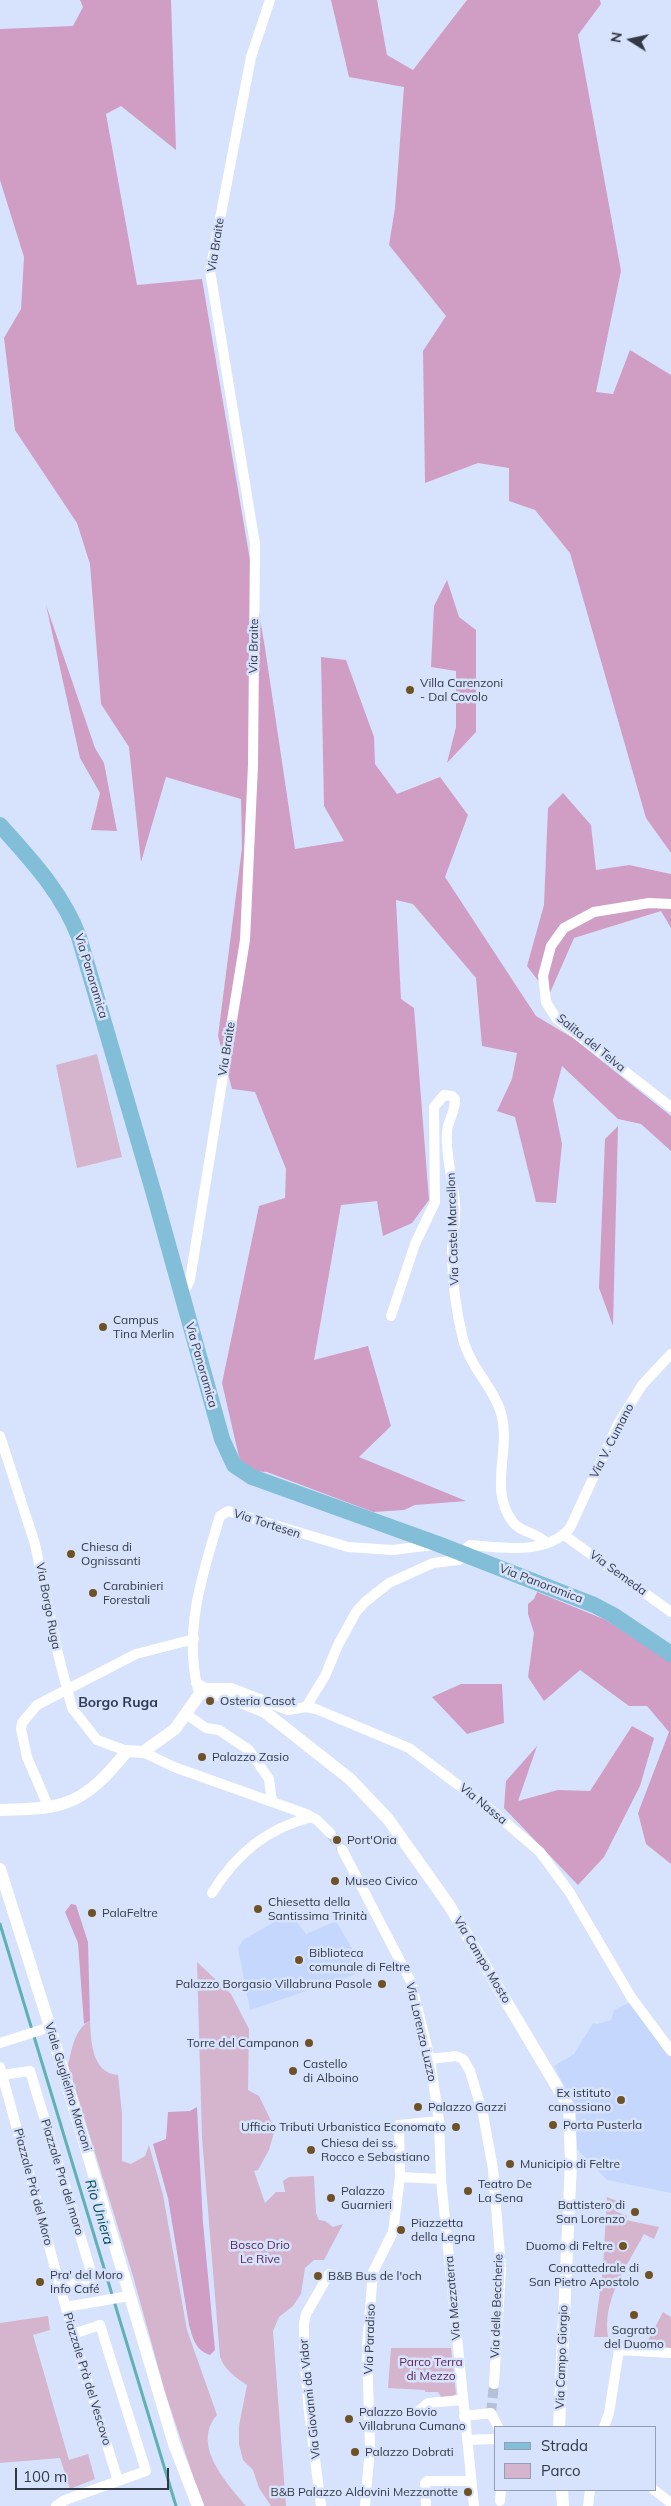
<!DOCTYPE html>
<html>
<head>
<meta charset="utf-8">
<style>
	body { margin:0 }
	#map { position:relative; width:671px; height:2506px; overflow:hidden; background:#d7e3fc; font-family:Mulish,sans-serif }
	canvas { display:block }
	.legend { position:absolute; left:494px; top:2426px; width:162px; height:65px; box-sizing:border-box; background:#d7e3fc; border:1px solid #959fb3; margin:0; padding:6px 9px; list-style:none; font-size:15px; color:#333845 }
	.legend li { display:flex; align-items:center; gap:10px; height:25px }
	.legend b { width:25px; border:1px solid #959fb3 }
	.north { position:absolute; left:606px; top:15px; width:50px; height:50px; -webkit-text-stroke:4px #d7e3fc; paint-order:stroke; rotate:280deg; font-size:14px; font-weight:700; line-height:20px; text-align:center; color:#333845 }
	.north::after { content:''; display:block; margin:auto; width:18px; height:22px; background:#333845; clip-path:polygon(50% 0,100% 100%,50% 72%,0 100%) }
	.scale { position:absolute; left:15px; top:2468px; width:154px; height:22px; box-sizing:border-box; border:2px solid #333845; border-top:0; padding-left:6px; font-size:15px; line-height:18px; white-space:nowrap; color:#333845; -webkit-text-stroke:4px #d7e3fc; paint-order:stroke }
</style>
</head>
<body>
<div id="map">
<canvas width="671" height="2506"></canvas>
<ul class="legend">
<li><b style="height:6px;background:#83bed9"></b>Strada</li>
<li><b style="height:14px;background:#d5b5cd"></b>Parco</li>
</ul>
<div class="north">N</div>
<div class="scale">100 m</div>
</div>
<script>
const ctx = document.querySelector('canvas').getContext('2d');
ctx.lineJoin = 'round';
function paint(path, color) {
  ctx.fillStyle = color;
  ctx.fill(path, 'evenodd');
}
function trace(path, color, width, dash) {
  ctx.strokeStyle = color;
  ctx.lineWidth = width;
  ctx.lineCap = dash ? 'butt' : 'round';
  ctx.setLineDash(dash || []);
  ctx.stroke(path);
}
function write(font, color, halo, rows, align = 'center') {
  ctx.font = font + ' Mulish,sans-serif';
  ctx.lineWidth = 5;
  ctx.setLineDash([]);
  ctx.textBaseline = 'middle';
  ctx.strokeStyle = halo;
  ctx.fillStyle = color;
  for (const [text, x, y, turn = 0] of rows) {
    ctx.save();
    ctx.translate(x, y);
    ctx.rotate((+turn || 0) * Math.PI / 180);
    ctx.textAlign = isNaN(turn) ? turn : align;
    if (halo) ctx.strokeText(text, 0, 0);
    ctx.fillText(text, 0, 0);
    ctx.restore();
  }
}
paint(new Path2D(`
	M 290,1913 L 306,1934 L 336,1921 L 365,1971 L 338,1980 L 338,1984 L 327,1984 L 250,2010 L 238,1948 L 243,1940 Z
	M 631,2002 L 671,2056 L 671,2193 L 607,2180 L 577,2149 L 576,2110 L 554,2066 L 574,2054 L 593,2023 L 597,2024 L 611,2020 L 614,2010 Z`), '#c5d7fd');
paint(new Path2D(`
	M 97,1054 L 122,1157 L 77,1168 L 56,1065 Z
	M 197,1962 L 231,1994 L 249,2029 L 248,2090 L 259,2096 L 275,2129 L 269,2150 L 258,2170 L 254,2171 L 265,2203 L 276,2192 L 285,2192 L 283,2181 L 289,2177 L 314,2176 L 316,2213 L 319,2220 L 325,2221 L 333,2227 L 343,2224 L 324,2260 L 314,2260 L 305,2268 L 301,2294 L 293,2306 L 279,2317 L 273,2331 L 286,2506 L 271,2506 L 259,2488 L 253,2470 L 243,2460 L 239,2444 L 239,2426 L 247,2385 C 236,2378 225,2370 220,2357 L 202,2138 Z
	M 90,2021 C 91,2042 92,2073 118,2075 L 122,2113 L 122,2161 L 131,2164 L 145,2156 L 149,2145 L 163,2195 L 187,2330 L 217,2415 C 191,2445 226,2482 246,2506 L 203,2506 L 165,2392 L 133,2276 L 68,2065 C 72,2050 74,2029 90,2021 Z
	M 607,2197 L 617,2201 L 614,2206 L 615,2211 L 627,2216 L 626,2220 L 659,2227 L 654,2239 L 644,2234 C 627,2266 602,2300 608,2337 L 594,2337 L 603,2268 Z
	M 663,2312 L 671,2317 L 671,2348 L 644,2348 Z
	M 48,2316 L 50,2330 L 33,2335 L 69,2460 L 88,2454 L 95,2479 L 70,2489 L 60,2458 L 0,2463 L 0,2323 Z
	M 391,2348 L 451,2348 L 456,2394 L 450,2398 L 441,2397 L 438,2392 L 425,2392 L 425,2390 L 388,2388 Z`), '#d5b5cd');
paint(new Path2D(`
	M 80,0 L 171,0 L 176,150 L 121,106 L 106,114 L 137,285 L 202,279 L 265,648 L 295,849 L 344,841 L 324,806 L 321,657 L 346,660 L 374,737 L 375,764 L 397,794 L 440,777 L 468,815 L 445,877 L 536,1016 L 573,1038 L 671,1116 L 671,1151 L 641,1124 L 618,1119 L 562,1066 L 553,1100 L 562,1144 L 556,1203 L 536,1202 L 515,1117 L 497,1111 L 512,1079 L 517,1053 L 482,1046 L 476,978 L 413,904 L 396,900 L 401,999 L 414,1008 L 429,1200 L 412,1223 L 383,1236 L 377,1201 L 341,1205 L 314,1360 L 368,1346 L 391,1426 L 359,1457 L 466,1501 L 415,1505 L 404,1510 L 373,1512 L 267,1472 L 250,1471 L 240,1461 L 222,1383 L 259,1206 L 285,1198 L 286,1169 L 255,1092 L 232,1089 L 218,1036 L 242,848 L 241,799 L 166,777 L 141,862 L 129,747 L 101,704 L 90,564 L 77,523 L 15,430 L 4,338 L 21,309 L 24,257 L 0,180 L 0,29 L 73,26 L 83,7 Z
	M 331,0 L 377,0 L 387,55 L 413,70 L 467,0 L 600,0 L 601,4 L 578,35 L 621,271 L 596,392 L 613,394 L 630,350 L 671,375 L 671,853 L 646,818 L 570,553 L 535,510 L 509,501 L 509,468 L 478,463 L 425,483 L 423,351 L 446,316 L 389,245 L 395,208 L 404,87 L 349,77 Z
	M 447,580 L 459,617 L 476,630 L 476,732 L 447,763 L 456,727 L 456,671 L 431,667 L 434,606 Z
	M 46,605 L 95,748 L 104,763 L 117,831 L 91,830 L 100,793 L 80,758 Z
	M 563,793 L 591,825 L 596,870 L 629,865 L 671,874 L 671,928 L 661,911 L 574,938 L 549,995 L 527,966 L 544,905 L 548,808 Z
	M 618,1126 L 613,1326 L 599,1288 L 605,1139 Z
	M 537,1592 L 606,1620 L 671,1662 L 671,1864 L 646,1844 L 638,1813 L 669,1732 L 647,1706 L 629,1706 L 580,1670 L 544,1701 L 528,1677 L 534,1633 L 528,1614 L 528,1604 L 534,1599 Z
	M 461,1684 L 502,1684 L 504,1723 L 467,1734 L 432,1697 Z
	M 632,1726 L 654,1738 L 640,1786 L 604,1857 L 578,1885 L 504,1808 L 506,1781 L 537,1746 L 518,1801 L 558,1790 L 590,1791 Z
	M 71,1904 L 76,1905 L 88,1942 L 90,2021 L 84,2024 L 78,1943 L 65,1912 Z
	M 197,2107 L 203,2223 L 215,2350 L 210,2355 C 195,2350 193,2338 189,2325 L 168,2198 L 153,2144 L 166,2139 L 168,2112 L 190,2111 Z`), '#d09dc5');
trace(new Path2D(`
	M 0,1924 L 176,2506`), '#5fb1b3', 3);
trace(new Path2D(`
	M 331,1834 L 342,1849
	M 491,2413 L 494,2384`), '#b6c1d7', 10, [10, 5]);
trace(new Path2D(`
	M 671,904 L 649,903 L 594,912 L 564,928 L 551,946 L 543,976 L 546,1002 L 556,1018 L 671,1107
	M 182,1296 L 190,1280 L 245,940 L 253,765 L 255,544 L 210,271 L 251,57 L 270,0
	M 391,1316 L 415,1244 L 435,1202 L 434,1107 L 444,1095 L 452,1096 L 455,1099 C 455,1114 448,1119 447,1132 C 445,1153 453,1181 455,1203 C 456,1219 453,1234 452,1249 C 452,1279 456,1311 463,1339 C 471,1369 496,1390 502,1417 C 510,1452 489,1489 512,1521 C 520,1533 537,1532 546,1543
	M 0,1436 L 35,1544 L 58,1654 L 72,1708 L 97,1740 L 127,1751
	M 564,1535 L 671,1612
	M 196,1683 L 206,1688 L 231,1688 L 288,1710 L 306,1707 L 316,1709 L 409,1748 L 490,1809 L 540,1852 L 570,1893 L 631,1997 L 671,2051
	M 198,1689 C 183,1631 203,1572 220,1516 L 228,1511 L 348,1547 L 393,1550 L 433,1545
	M 306,1707 L 325,1676 L 338,1645 L 356,1612 L 365,1602 L 389,1583 L 433,1563 L 459,1560 L 461,1553 L 470,1545 C 503,1548 547,1555 570,1528 L 618,1424 L 642,1385 L 671,1354
	M 186,1714 L 206,1728 L 219,1730 L 249,1750 L 269,1779 L 272,1802
	M 143,1752 L 174,1767 L 306,1814 L 317,1820 L 331,1834
	M 48,1806 L 27,1757 L 21,1729 L 22,1723 L 37,1705 L 136,1654 L 194,1639
	M 342,1849 L 411,1982 L 430,2059 L 439,2121 L 441,2179 L 474,2506
	M 212,1893 C 236,1854 267,1828 312,1817
	M 0,2043 L 50,2027
	M 430,2059 L 456,2056 L 463,2059 L 470,2071 L 483,2114 L 493,2169 L 501,2269 L 494,2384
	M 0,2067 L 73,2334 L 118,2481
	M 2,2075 L 30,2071 L 93,2278 L 61,2287
	M 400,2177 L 441,2179
	M 66,2307 L 129,2296
	M 420,2410 L 428,2403 L 462,2400
	M 464,2416 L 491,2413 L 498,2427
	M 604,2427 L 609,2413 L 619,2350 L 671,2353
	M 467,2440 L 495,2439
	M 654,2490 L 671,2503
	M 500,2501 L 501,2490
	M 56,2506 L 65,2500 L 146,2471 L 100,2325 L 73,2334
	M 321,2506 L 309,2412 L 304,2355 L 304,2323 L 306,2314 L 329,2274 L 334,2275
	M 365,2506 L 370,2448 L 367,2347 L 369,2321 L 373,2272 L 393,2232 L 400,2177 L 399,2125 L 439,2121
	M 426,2506 L 425,2483 L 427,2481 L 471,2481
	M 588,2506 L 590,2490`), '#fff', 10);
trace(new Path2D(`
	M 0,1810 C 20,1809 43,1810 62,1804 C 90,1796 110,1772 127,1751 L 143,1752 L 175,1729 L 199,1695 L 204,1692 L 228,1697 L 265,1712 L 350,1779 L 388,1819 L 449,1905 L 569,2107 L 571,2162 L 559,2427
	M 0,1869 L 50,2027 L 174,2444 L 198,2506
	M 562,2490 L 563,2506`), '#fff', 12);
trace(new Path2D(`
	M 0,825 C 31,860 62,892 79,937 L 154,1194 L 222,1439 L 234,1465 L 252,1477 L 438,1544 L 594,1605 L 613,1615 L 671,1654`), '#83bed9', 16);
for (const [x, y, r, color] of [
	[410,690,5,"#6e5225"],
	[103,1327,5,"#6e5225"],
	[71,1554,5,"#6e5225"],
	[93,1593,5,"#6e5225"],
	[210,1701,5,"#6e5225"],
	[202,1757,5,"#6e5225"],
	[337,1840,5,"#6e5225"],
	[335,1881,5,"#6e5225"],
	[258,1909,5,"#6e5225"],
	[92,1913,5,"#6e5225"],
	[299,1960,5,"#6e5225"],
	[382,1984,5,"#6e5225"],
	[309,2043,5,"#6e5225"],
	[293,2071,5,"#6e5225"],
	[621,2100,5,"#6e5225"],
	[418,2107,5,"#6e5225"],
	[553,2125,5,"#6e5225"],
	[456,2127,5,"#6e5225"],
	[311,2150,5,"#6e5225"],
	[510,2164,5,"#6e5225"],
	[468,2191,5,"#6e5225"],
	[331,2198,5,"#6e5225"],
	[635,2212,5,"#6e5225"],
	[401,2230,5,"#6e5225"],
	[623,2246,5,"#6e5225"],
	[649,2275,5,"#6e5225"],
	[318,2276,5,"#6e5225"],
	[40,2282,5,"#6e5225"],
	[634,2315,5,"#6e5225"],
	[349,2419,5,"#6e5225"],
	[355,2452,5,"#6e5225"],
	[468,2492,5,"#6e5225"]
]) {
  const dot = new Path2D();
  dot.arc(x, y, r, 0, 2 * Math.PI);
  ctx.fillStyle = color;
  ctx.fill(dot);
  trace(dot, '#d7e3fc', 2);
}
write('12px', '#333845', '#d7e3fc', [
	["Via Braite",216,245,-81],
	["Via Braite",254,646,-89],
	["Via Panoramica",91,976,73],
	["Salita del Telva",591,1043,39],
	["Via Braite",227,1049,-81],
	["Via Castel Marcellon",453,1229,-92],
	["Via Panoramica",201,1365,74],
	["Via V. Cumano",612,1441,-63],
	["Via Tortesen",267,1524,18],
	["Via Semeda",618,1573,36],
	["Via Panoramica",541,1584,21],
	["Via Borgo Ruga",48,1606,79],
	["Via Nassa",483,1804,39],
	["Via Campo Mosto",482,1960,59],
	["Via Lorenzo Luzzo",421,2032,77],
	["Viale Guglielmo Marconi",68,2087,73],
	["Piazzale Pra del moro",62,2177,73],
	["Piazzale Prà del Moro",33,2187,75],
	["Via Mezzaterra",453,2298,-95],
	["Via delle Beccherie",497,2306,-88],
	["Via Paradiso",370,2339,-88],
	["Via Campo Giorgio",562,2357,-88],
	["Piazzale Prà del Vescovo",87,2379,73],
	["Via Giovanni da Vidor",310,2399,-96]
]);
write('12px', '#333845', '#d7e3fc', [
	["Villa Carenzoni",420,683],
	["- Dal Covolo",420,697],
	["Campus",113,1320],
	["Tina Merlin",113,1334],
	["Chiesa di",81,1547],
	["Ognissanti",81,1561],
	["Carabinieri",103,1586],
	["Forestali",103,1600],
	["Osteria Casot",220,1701],
	["Palazzo Zasio",212,1757],
	["Port'Oria",347,1840],
	["Museo Civico",345,1881],
	["Chiesetta della",268,1902],
	["Santissima Trinità",268,1916],
	["PalaFeltre",102,1913],
	["Biblioteca",309,1953],
	["comunale di Feltre",309,1967],
	["Palazzo Borgasio Villabruna Pasole",372,1984,"right"],
	["Torre del Campanon",299,2043,"right"],
	["Castello",303,2064],
	["di Alboino",303,2078],
	["Ex istituto",611,2093,"right"],
	["canossiano",611,2107,"right"],
	["Palazzo Gazzi",428,2107],
	["Porta Pusterla",563,2125],
	["Ufficio Tributi Urbanistica Economato",446,2127,"right"],
	["Chiesa dei ss.",321,2143],
	["Rocco e Sebastiano",321,2157],
	["Municipio di Feltre",520,2164],
	["Teatro De",478,2184],
	["La Sena",478,2198],
	["Palazzo",341,2191],
	["Guarnieri",341,2205],
	["Battistero di",625,2205,"right"],
	["San Lorenzo",625,2219,"right"],
	["Piazzetta",411,2223],
	["della Legna",411,2237],
	["Duomo di Feltre",613,2246,"right"],
	["Concattedrale di",639,2268,"right"],
	["San Pietro Apostolo",639,2282,"right"],
	["Pra' del Moro",50,2275],
	["Info Café",50,2289],
	["B&B Bus de l'och",328,2276],
	["Sagrato",634,2330,"center"],
	["del Duomo",634,2344,"center"],
	["Palazzo Bovio",359,2412],
	["Villabruna Cumano",359,2426],
	["Palazzo Dobrati",365,2452],
	["B&B Palazzo Aldovini Mezzanotte",458,2492,"right"]
], 'left');
write('12px', '#5f2356', '#d7e3fc', [
	["Bosco Drio",260,2245],
	["Le Rive",260,2259],
	["Parco Terra",431,2362],
	["di Mezzo",431,2376]
]);
write('bold 14px', '#2e3952', '#d7e3fc', [
	["Borgo Ruga",118,1703]
]);
write('italic 14px', '#004f51', '#d7e3fc', [
	["Rio Uniera",99,2212,73]
]);
</script>
</body>
</html>
